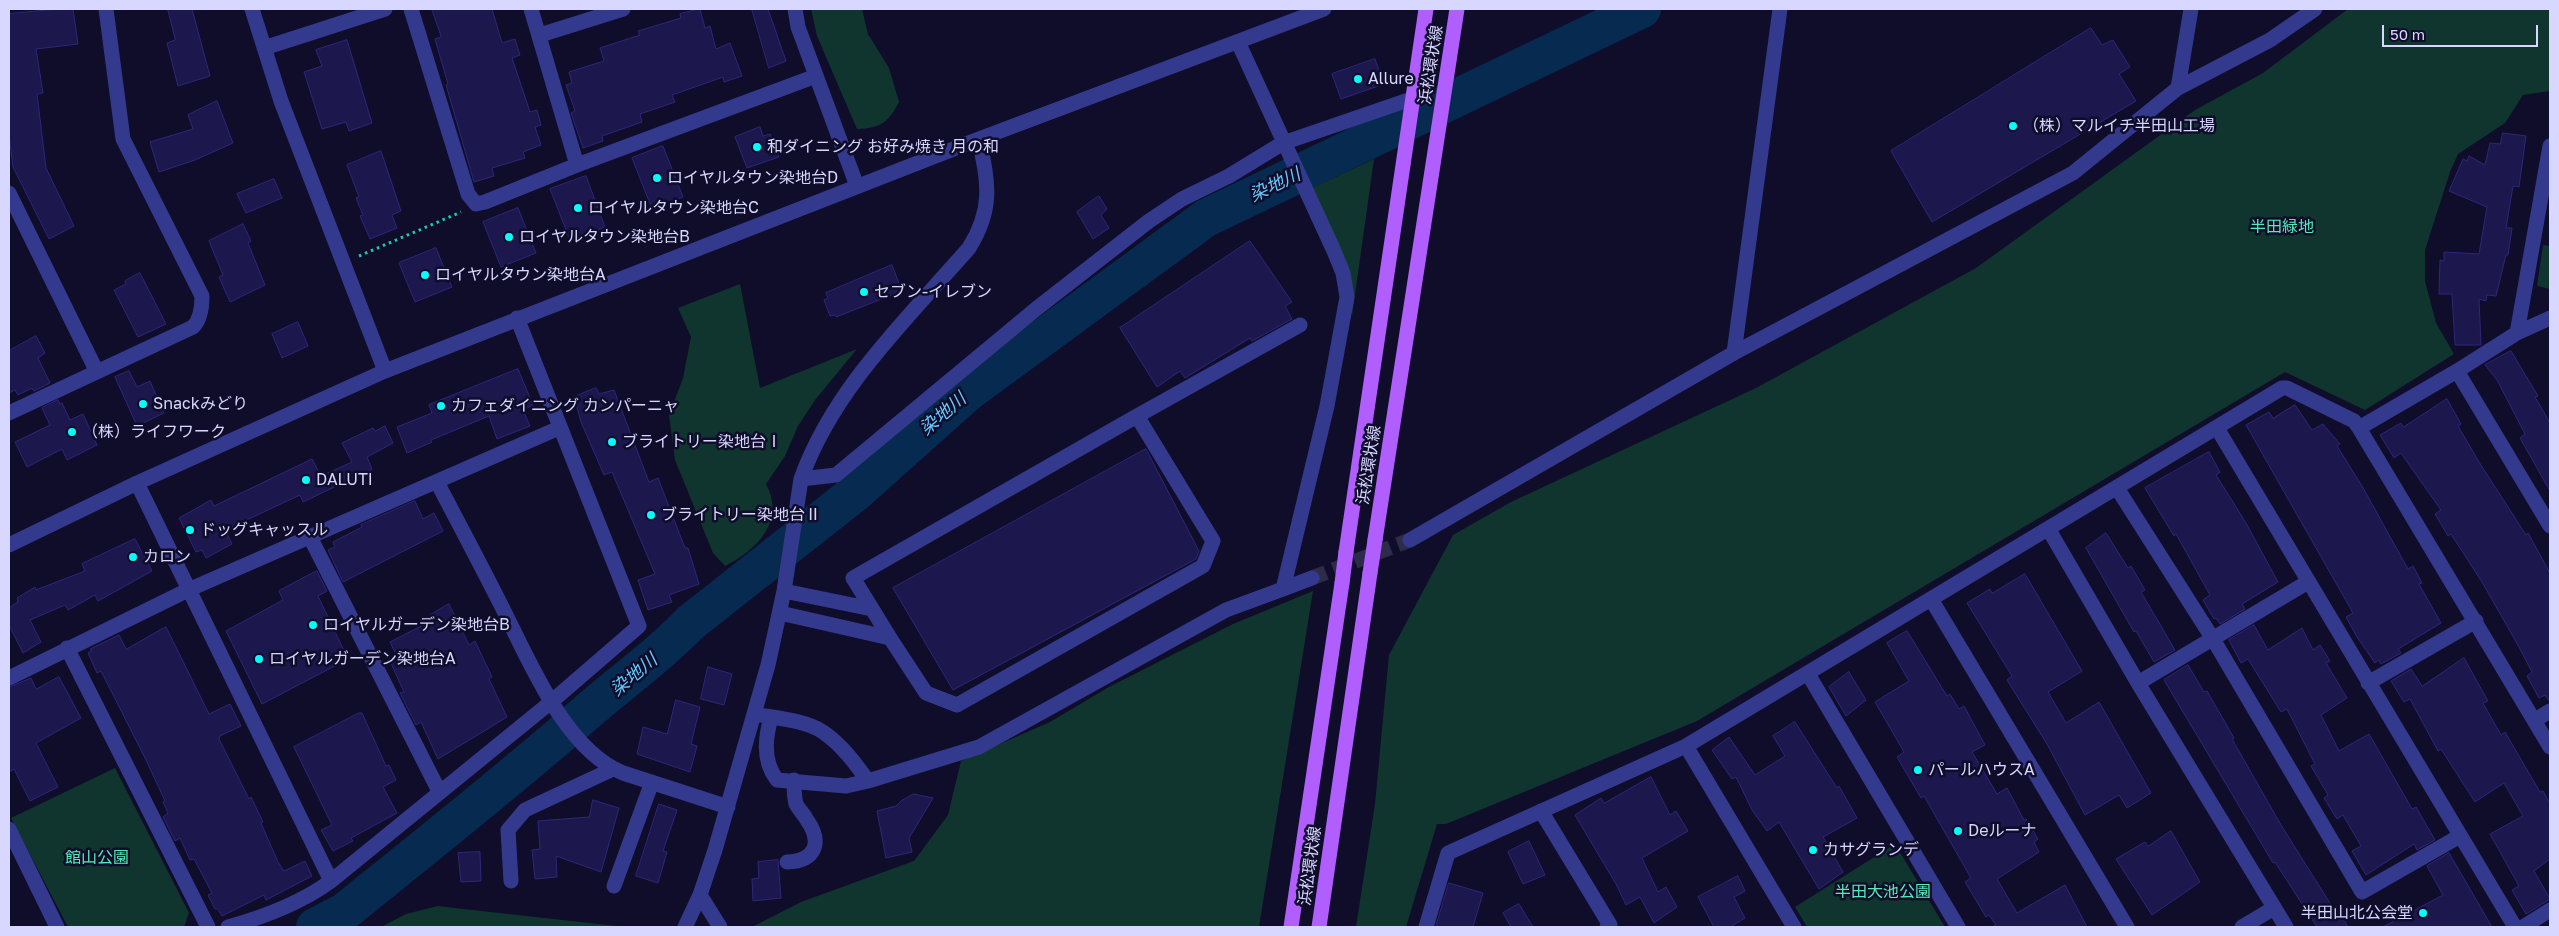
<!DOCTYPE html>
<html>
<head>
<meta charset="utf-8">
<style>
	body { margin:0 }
	#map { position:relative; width:2559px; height:936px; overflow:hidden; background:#0f0d2a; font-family:"Golos Text",sans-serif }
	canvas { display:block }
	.frame { position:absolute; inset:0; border:10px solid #d7d7ff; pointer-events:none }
	.scale { position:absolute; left:2382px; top:25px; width:156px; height:22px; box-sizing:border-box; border:2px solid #d7d7ff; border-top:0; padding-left:6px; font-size:15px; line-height:18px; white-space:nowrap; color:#d7d7ff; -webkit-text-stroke:4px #0f0d2a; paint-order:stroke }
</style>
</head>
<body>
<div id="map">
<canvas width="2559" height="936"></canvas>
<div class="frame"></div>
<div class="scale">50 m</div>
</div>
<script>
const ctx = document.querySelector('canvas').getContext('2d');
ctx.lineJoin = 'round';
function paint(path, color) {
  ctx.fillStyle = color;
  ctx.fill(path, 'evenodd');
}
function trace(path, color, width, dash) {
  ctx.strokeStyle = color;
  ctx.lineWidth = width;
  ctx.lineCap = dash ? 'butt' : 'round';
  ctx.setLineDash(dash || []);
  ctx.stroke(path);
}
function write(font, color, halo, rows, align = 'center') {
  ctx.font = font + ' "Golos Text","Noto Sans JP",sans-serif';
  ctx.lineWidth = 5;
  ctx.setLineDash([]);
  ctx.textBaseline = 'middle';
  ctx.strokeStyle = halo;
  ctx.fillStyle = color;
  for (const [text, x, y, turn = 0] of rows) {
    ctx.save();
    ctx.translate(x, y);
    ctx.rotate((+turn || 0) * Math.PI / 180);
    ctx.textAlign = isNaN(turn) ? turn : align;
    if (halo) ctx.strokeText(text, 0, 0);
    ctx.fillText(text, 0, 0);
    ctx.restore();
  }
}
paint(new Path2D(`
	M 811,9 L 862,9 L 868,34 L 889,68 L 899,102 C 888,123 881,128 857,129 L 817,36 Z
	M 2348,9 L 2550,9 L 2550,91 L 2523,95 L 2505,123 L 2458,154 L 2450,172 L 2425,250 L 2425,281 L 2436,323 L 2454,354 L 2365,410 L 2285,372 L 1697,721 L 1446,824 L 1437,824 L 1406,927 L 1356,927 L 1375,804 L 1389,655 L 1453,535 L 1511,502 L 1756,388 L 1976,268 L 2195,110 L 2263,73 Z
	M 1374,159 L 1352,316 L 1351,288 L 1312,188 Z
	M 2543,245 L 2550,246 L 2550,289 L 2537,286 Z
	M 740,284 L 760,388 L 857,349 L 815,400 L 798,426 L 785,456 L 766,484 C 786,521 757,550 725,566 L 713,553 L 675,460 L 669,415 L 683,378 L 691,337 L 678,308 Z
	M 1313,591 L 1259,927 L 752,927 L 801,902 L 914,861 L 948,815 L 961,761 L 1050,722 L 1109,687 L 1233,624 Z
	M 115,768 L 189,913 L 184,927 L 68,927 L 11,818 Z
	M 1895,844 L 1945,927 L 1807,927 L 1795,907 Z
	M 438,906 L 463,909 L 626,927 L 381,927 L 406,914 Z`), '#10352f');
trace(new Path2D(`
	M 315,927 L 344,912 C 426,846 508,781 587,712 C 621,682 659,656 690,623 L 855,493 L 967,393 L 1206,218 L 1642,9`), '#062a50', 38);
const building = new Path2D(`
	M 58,9 L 73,9 L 78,44 L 36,49 L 43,93 L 37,94 L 46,168 L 74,226 L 49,239 L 13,167 L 9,135 L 9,14 Z
	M 168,9 L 192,9 L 210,76 L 178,86 L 167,43 L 175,40 Z
	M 432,9 L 492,9 L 502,43 L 515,39 L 520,55 L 512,58 L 530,112 L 537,110 L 541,125 L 535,127 L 541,145 L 523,152 L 525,158 L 492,168 L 494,176 L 474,182 L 446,85 L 448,84 L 435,39 L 441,37 Z
	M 700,9 L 705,28 L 710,26 L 716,49 L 730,43 L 742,76 L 724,82 L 723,77 L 672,95 L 675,102 L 640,114 L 642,122 L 602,136 L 603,141 L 583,148 L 571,113 L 575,111 L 566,85 L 572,83 L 569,72 L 604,61 L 600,48 L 640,35 L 638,31 L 681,18 L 680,14 Z
	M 752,9 L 768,9 L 786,61 L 769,68 Z
	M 2091,28 L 2102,45 L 2113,40 L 2130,67 L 2119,74 L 2136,101 L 1932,222 L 1891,151 Z
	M 347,40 L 372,123 L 349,131 L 346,122 L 322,129 L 304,72 L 322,66 L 316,50 Z
	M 1375,59 L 1384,84 L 1341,99 L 1332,74 Z
	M 217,101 L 233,143 L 195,160 L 159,172 L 150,142 L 193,129 L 188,115 Z
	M 760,127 L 763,136 L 770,134 L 779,157 L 747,168 L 735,137 Z
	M 2503,133 L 2526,136 L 2519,187 L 2513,186 L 2506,228 L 2512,228 L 2508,255 L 2506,255 L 2496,296 L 2487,295 L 2486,301 L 2479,299 L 2481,345 L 2455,345 L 2452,294 L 2439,294 L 2440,260 L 2444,261 L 2444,252 L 2479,254 L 2487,207 L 2449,191 L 2463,159 L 2467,161 L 2469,156 L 2485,165 L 2490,143 L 2500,144 Z
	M 663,146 L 683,197 L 652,209 L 632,158 Z
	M 381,151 L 401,211 L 392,215 L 397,228 L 370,239 L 360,216 L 363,215 L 356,198 L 359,197 L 347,165 Z
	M 586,176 L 605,227 L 570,240 L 550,189 Z
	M 274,179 L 282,198 L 246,213 L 237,194 Z
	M 1099,196 L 1107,209 L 1101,215 L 1109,228 L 1093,239 L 1077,212 Z
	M 518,208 L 536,253 L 501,267 L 483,222 Z
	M 243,224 L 251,241 L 248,243 L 265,285 L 230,302 L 219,277 L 223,275 L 209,241 Z
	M 1250,241 L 1292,302 L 1285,306 L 1292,319 L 1252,341 L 1250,338 L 1185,378 L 1180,371 L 1157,387 L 1120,328 Z
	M 436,248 L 452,287 L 415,302 L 399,263 Z
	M 892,265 L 902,291 L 836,317 L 835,315 L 830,316 L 824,300 L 828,298 L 826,293 Z
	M 140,273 L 166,324 L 138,337 L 114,290 L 126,284 L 125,281 Z
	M 298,322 L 308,346 L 282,358 L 272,334 Z
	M 36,336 L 45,353 L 38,358 L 50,383 L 34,391 L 32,388 L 18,395 L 15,390 L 9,393 L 9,351 Z
	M 2511,351 L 2538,396 L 2535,397 L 2550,423 L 2550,491 L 2520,438 L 2525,434 L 2497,380 L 2485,365 Z
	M 518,369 L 533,405 L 523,410 L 530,426 L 497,439 L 489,416 L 431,440 L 432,442 L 407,453 L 397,427 L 432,413 L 429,405 Z
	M 129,371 L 137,387 L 150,381 L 164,413 L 137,426 L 115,377 Z
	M 596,388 L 599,394 L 614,390 L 649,482 L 658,478 L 685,548 L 688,548 L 699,584 L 669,595 L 672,602 L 648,610 L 638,580 L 655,574 L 612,472 L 604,475 L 581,422 L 574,397 Z
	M 2447,399 L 2461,424 L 2458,426 L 2479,462 L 2526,535 L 2528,533 L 2550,573 L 2550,702 L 2545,695 L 2539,698 L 2527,676 L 2532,672 L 2519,647 L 2482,582 L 2451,534 L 2448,536 L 2435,514 L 2441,510 L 2401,453 L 2394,458 L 2380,435 L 2401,423 L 2403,427 Z
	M 58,400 L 60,404 L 62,403 L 70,420 L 83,414 L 97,445 L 67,460 L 62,449 L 27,467 L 15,442 L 50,425 L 42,408 Z
	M 2295,405 L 2312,430 L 2323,424 L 2340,444 L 2337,446 L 2362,486 L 2408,569 L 2413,566 L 2422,583 L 2419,584 L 2441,623 L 2398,649 L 2401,653 L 2381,664 L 2379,660 L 2375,663 L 2357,637 L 2346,617 L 2353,613 L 2246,425 L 2269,412 L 2273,418 Z
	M 385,426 L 393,443 L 367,457 L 372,469 L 303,502 L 300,495 L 225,530 L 232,544 L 206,558 L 202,550 L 196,552 L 179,518 L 211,500 L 214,506 L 312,459 L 321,476 L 352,462 L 342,443 L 373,428 L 375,431 Z
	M 1146,449 L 1199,551 L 1196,559 L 953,690 L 893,588 Z
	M 2209,452 L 2220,472 L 2216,475 L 2246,523 L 2278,582 L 2242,604 L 2245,609 L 2220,624 L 2216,618 L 2214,619 L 2203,600 L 2210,595 L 2176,534 L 2174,536 L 2145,488 Z
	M 415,501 L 423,519 L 434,513 L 443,531 L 343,582 L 328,550 L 335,547 L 333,542 L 362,527 L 361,525 Z
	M 2106,533 L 2128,568 L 2131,566 L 2145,590 L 2141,592 L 2175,650 L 2154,662 L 2136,631 L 2134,632 L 2086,548 Z
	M 135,539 L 152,571 L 98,601 L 95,595 L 68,610 L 65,605 L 30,620 L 41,642 L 23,653 L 9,625 L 9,608 L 18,602 L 17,598 L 35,587 L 36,590 L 85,571 L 82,564 Z
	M 317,571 L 327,591 L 318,596 L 348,659 L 262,704 L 226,631 L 283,600 L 279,591 Z
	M 2025,574 L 2082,671 L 2048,692 L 2066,723 L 2099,702 L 2151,793 L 2127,808 L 2119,795 L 2085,815 L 2047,744 L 2007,680 L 2012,676 L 1967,603 L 1990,589 L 1992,593 Z
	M 449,604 L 469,645 L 475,641 L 492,677 L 489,679 L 507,717 L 438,759 L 421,722 L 416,725 L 400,693 L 404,692 L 390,661 L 397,657 L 390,642 L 431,621 L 429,616 Z
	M 2254,625 L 2268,650 L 2302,628 L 2313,650 L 2320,645 L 2330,661 L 2326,663 L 2347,698 L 2321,715 L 2339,751 L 2369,734 L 2412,809 L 2416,807 L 2435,840 L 2417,850 L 2414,844 L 2366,875 L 2352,851 L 2361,846 L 2343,815 L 2337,819 L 2324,798 L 2328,795 L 2311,766 L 2315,764 L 2287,709 L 2281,712 L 2248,659 L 2241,663 L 2229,640 Z
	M 166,627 L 209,714 L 230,704 L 241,726 L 220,736 L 219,739 L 249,799 L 251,797 L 263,822 L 261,823 L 278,862 L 284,871 L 305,861 L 312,876 L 266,900 L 264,895 L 222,916 L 218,909 L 215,909 L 208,895 L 212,893 L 194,859 L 190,860 L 180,838 L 175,841 L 163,817 L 168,813 L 163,802 L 165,801 L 146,760 L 101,671 L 97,673 L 88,653 L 92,651 L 90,649 L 119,635 L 126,649 Z
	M 1907,631 L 1947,696 L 1950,694 L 1959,709 L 1964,706 L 1985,745 L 1972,752 L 1997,794 L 2007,788 L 2024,820 L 2026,819 L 2038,839 L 2034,842 L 2039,852 L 1997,879 L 2017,913 L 2065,885 L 2087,927 L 1992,927 L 1996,925 L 1989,915 L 1986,917 L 1965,882 L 1971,878 L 1924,796 L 1921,798 L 1897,757 L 1904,752 L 1875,702 L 1909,681 L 1887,643 Z
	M 2464,658 L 2488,701 L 2483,703 L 2501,735 L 2505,732 L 2540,792 L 2543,791 L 2550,804 L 2550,859 L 2534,871 L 2550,899 L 2526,914 L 2512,890 L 2519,886 L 2490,834 L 2523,816 L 2504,783 L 2475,802 L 2441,749 L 2438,751 L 2410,699 L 2404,702 L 2391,681 L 2411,669 L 2422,686 Z
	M 2188,665 L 2204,692 L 2207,691 L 2234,738 L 2232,739 L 2281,825 L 2333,908 L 2336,907 L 2348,927 L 2317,927 L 2275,862 L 2273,863 L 2164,680 Z
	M 708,667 L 732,674 L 724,705 L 701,699 Z
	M 1849,672 L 1866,700 L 1846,716 L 1829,687 Z
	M 59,677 L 81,718 L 36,743 L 58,787 L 30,801 L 14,769 L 9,772 L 9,687 L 31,678 L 36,689 Z
	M 676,700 L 700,707 L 691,744 L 697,746 L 690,772 L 637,754 L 643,727 L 667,734 Z
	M 359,713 L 362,713 L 386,766 L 389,765 L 396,780 L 383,787 L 397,813 L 351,838 L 353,841 L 333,851 L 321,830 L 332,825 L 294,747 Z
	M 1795,722 L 1837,788 L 1839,786 L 1857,818 L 1823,837 L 1843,872 L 1819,889 L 1779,822 L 1767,831 L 1752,810 L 1736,777 L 1732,779 L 1712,750 L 1729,737 L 1755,775 L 1785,756 L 1773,736 Z
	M 1651,777 L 1670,815 L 1676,811 L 1688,831 L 1642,858 L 1658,892 L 1666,887 L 1677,907 L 1654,923 L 1640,897 L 1626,905 L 1616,884 L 1575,815 L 1601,798 L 1604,803 Z
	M 914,794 L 933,798 L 909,838 L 912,852 L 886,858 L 877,811 L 896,806 L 901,801 Z
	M 593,800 L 619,808 L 601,872 L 556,856 L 557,877 L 535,879 L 532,850 L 540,849 L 538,821 L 589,817 Z
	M 659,804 L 677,810 L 663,851 L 667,852 L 658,883 L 636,876 Z
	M 2171,831 L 2200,882 L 2152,915 L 2116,859 L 2145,842 L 2148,846 Z
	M 1529,841 L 1545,875 L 1523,884 L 1508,852 Z
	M 480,852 L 481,881 L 461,882 L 458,853 Z
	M 2449,853 L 2492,927 L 2383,927 L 2443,895 L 2427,866 Z
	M 778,860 L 781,898 L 753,901 L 752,879 L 759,878 L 758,862 Z
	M 1738,876 L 1745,891 L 1734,897 L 1745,918 L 1730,927 L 1714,927 L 1698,897 Z
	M 1449,883 L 1483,893 L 1473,927 L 1436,927 Z
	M 1519,904 L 1533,927 L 1511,927 L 1503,913 Z`);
paint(building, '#1c174d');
trace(building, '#2e277c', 1);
trace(new Path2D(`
	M 1312,578 L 1410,540`), '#2d2b4a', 15, [15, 8]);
trace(new Path2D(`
	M 359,256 L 461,212`), '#22c8ab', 3, [2.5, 4]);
trace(new Path2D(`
	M 252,9 L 281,101 L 385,371
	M 411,9 L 468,194 L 476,204 L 485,202 L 577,165 L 816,76
	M 531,9 L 577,165
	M 795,9 L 798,27 L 857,186
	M 540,35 L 623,9
	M 264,48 L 385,9
	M 2178,88 L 2191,9
	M 9,193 L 97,372
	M 2517,333 L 2550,146
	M 1734,353 L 1780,9
	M 2457,371 L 2517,333 L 2550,318
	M 9,413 L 193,327 C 201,319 202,306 202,296 L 123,139 L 106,9
	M 1137,416 L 1300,325
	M 2217,428 L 2515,927
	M 2359,428 L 2550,747
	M 801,479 L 836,475 L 1036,309 L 1149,221 L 1182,199 L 1229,176 L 1283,143 L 1414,98
	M 437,482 C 459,524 481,565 502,607 C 529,660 565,750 623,773 L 728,807
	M 137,483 L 331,881
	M 2117,488 L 2213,639 L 2362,892 L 2460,836
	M 2049,530 L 2138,683 L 2286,927
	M 310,537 L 439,791
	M 1410,540 L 1734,353 L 2073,173 L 2178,88 L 2270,40 L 2315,9
	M 9,545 L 137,483 L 385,371 L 979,139
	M 1283,589 L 1312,578
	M 784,591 L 872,609
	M 1931,599 L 2127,927
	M 780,613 L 890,638 L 926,693 L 957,705 L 1203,566 L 1213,541 L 1137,416 L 853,578 L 890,638
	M 67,648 L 208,927
	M 1808,674 L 1958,927
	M 9,678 L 188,590 L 559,428
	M 2138,683 L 2308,582
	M 2368,683 L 2476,621
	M 754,714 C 775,718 805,720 823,732 C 842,745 855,763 868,781 L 979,747 L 1226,610 L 1283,589 L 1327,406 L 1347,297 L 1343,273 L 1334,251 L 1238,42
	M 771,718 C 765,738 763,762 777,780 L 846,786 L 868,781
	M 2535,720 L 2550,711
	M 1686,746 L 1794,927
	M 1541,811 L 1610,925 L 1607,927
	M 9,829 L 57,927
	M 787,862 C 815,861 823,843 807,820 C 804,814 799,810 796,804 C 794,797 794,788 794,780
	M 511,881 L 508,830 L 525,810 L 613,769
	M 614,886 L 652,782
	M 700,895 L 720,927
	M 228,927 C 264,917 301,903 331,881 L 551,702 L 639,626 L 517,318
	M 685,927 L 700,895 L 715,850 L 768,665 L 784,591 L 801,479 C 833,389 907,319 969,248 C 994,208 988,182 979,139 L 1324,9
	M 1426,927 L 1448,853 L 1686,746 L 2282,388 L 2287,388 L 2354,421 L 2359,428 L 2457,371 L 2550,526
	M 2242,927 L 2274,908
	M 2523,927 L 2550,910`), '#333a8e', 15);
trace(new Path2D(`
	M 1375,540 L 1457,9
	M 1346,552 L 1426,9
	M 1291,927 L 1342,583
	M 1319,927 L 1370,573`), '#b15eff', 15);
trace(new Path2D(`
	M 1370,573 L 1375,540
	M 1342,583 L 1346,552`), '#b15eff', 15);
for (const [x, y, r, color] of [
	[1358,79,5,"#03fffc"],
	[2013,126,5,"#03fffc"],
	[757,147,5,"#03fffc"],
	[657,178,5,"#03fffc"],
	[578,208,5,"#03fffc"],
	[509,237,5,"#03fffc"],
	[425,275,5,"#03fffc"],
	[864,292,5,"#03fffc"],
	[143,404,5,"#03fffc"],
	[441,406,5,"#03fffc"],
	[72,432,5,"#03fffc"],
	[612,442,5,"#03fffc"],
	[306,480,5,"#03fffc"],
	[651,515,5,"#03fffc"],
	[190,530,5,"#03fffc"],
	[133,557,5,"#03fffc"],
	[313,625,5,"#03fffc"],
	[259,659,5,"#03fffc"],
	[1918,770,5,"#03fffc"],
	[1958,831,5,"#03fffc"],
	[1813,850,5,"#03fffc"],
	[2423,913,5,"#03fffc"]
]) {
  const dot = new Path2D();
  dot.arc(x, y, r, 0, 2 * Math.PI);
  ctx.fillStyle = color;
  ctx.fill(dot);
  trace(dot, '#0f0d2a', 2);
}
write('16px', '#d7d7ff', '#0f0d2a', [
	["浜松環状線",1431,65,-81],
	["浜松環状線",1369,465,-81],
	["浜松環状線",1310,866,-82]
]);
write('16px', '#d7d7ff', '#0f0d2a', [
	["Allure",1368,79],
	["（株）マルイチ半田山工場",2023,126],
	["和ダイニング お好み焼き 月の和",767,147],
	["ロイヤルタウン染地台D",667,178],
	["ロイヤルタウン染地台C",588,208],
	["ロイヤルタウン染地台B",519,237],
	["ロイヤルタウン染地台A",435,275],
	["セブン-イレブン",874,292],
	["Snackみどり",153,404],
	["カフェダイニング カンパーニャ",451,406],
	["（株）ライフワーク",82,432],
	["ブライトリー染地台Ⅰ",622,442],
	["DALUTI",316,480],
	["ブライトリー染地台Ⅱ",661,515],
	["ドッグキャッスル",200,530],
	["カロン",143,557],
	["ロイヤルガーデン染地台B",323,625],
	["ロイヤルガーデン染地台A",269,659],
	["パールハウスA",1928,770],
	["Deルーナ",1968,831],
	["カサグランデ",1823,850],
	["半田山北公会堂",2413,913,"right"]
], 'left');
write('16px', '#55edb6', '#0f0d2a', [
	["半田緑地",2282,227],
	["館山公園",97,858],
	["半田大池公園",1883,892]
]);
write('italic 18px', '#65c9ff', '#0f0d2a', [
	["染地川",1275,185,-26],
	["染地川",943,414,-41],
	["染地川",634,675,-40]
]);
</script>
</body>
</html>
